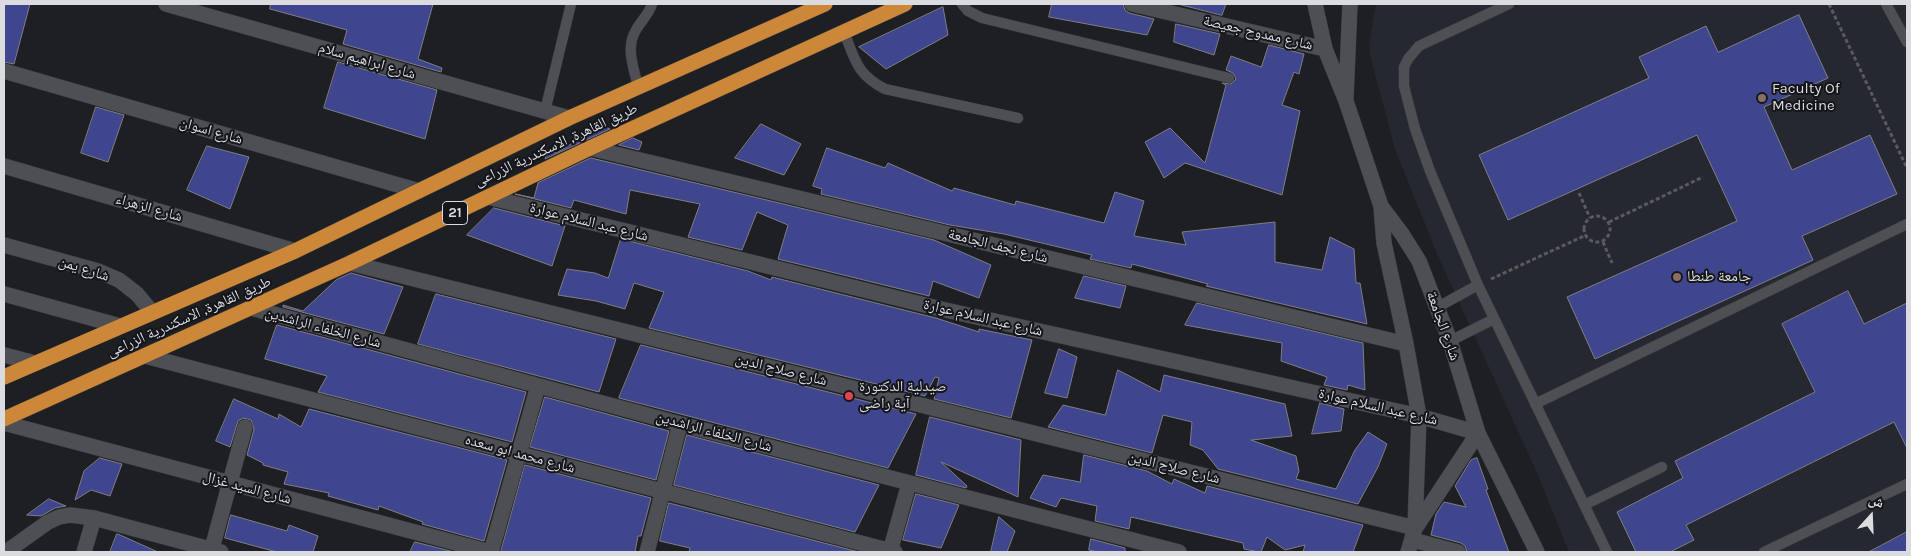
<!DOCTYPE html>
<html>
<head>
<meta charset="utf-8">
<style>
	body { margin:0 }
	#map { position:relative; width:1911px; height:556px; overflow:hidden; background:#1e1f23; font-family:Karla,"Noto Naskh Arabic",sans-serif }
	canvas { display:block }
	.frame { position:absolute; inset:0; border:5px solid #dbdcdf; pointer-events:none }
	.north { position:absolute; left:1846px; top:491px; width:50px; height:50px; -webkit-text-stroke:4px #15161a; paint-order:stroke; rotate:20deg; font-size:14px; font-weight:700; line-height:20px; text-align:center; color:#dbdcdf }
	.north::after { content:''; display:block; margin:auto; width:18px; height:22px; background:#dbdcdf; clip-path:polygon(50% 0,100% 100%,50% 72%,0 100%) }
</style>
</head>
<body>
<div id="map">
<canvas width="1911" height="556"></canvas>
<div class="frame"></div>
<div class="north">ش</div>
</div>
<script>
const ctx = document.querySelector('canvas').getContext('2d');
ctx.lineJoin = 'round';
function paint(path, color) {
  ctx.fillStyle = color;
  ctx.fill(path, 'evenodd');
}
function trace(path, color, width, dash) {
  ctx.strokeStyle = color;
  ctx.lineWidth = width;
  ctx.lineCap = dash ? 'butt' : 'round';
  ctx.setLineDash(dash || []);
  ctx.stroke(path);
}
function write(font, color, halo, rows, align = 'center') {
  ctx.font = font + ' Karla,"Noto Naskh Arabic",sans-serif';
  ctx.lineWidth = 4;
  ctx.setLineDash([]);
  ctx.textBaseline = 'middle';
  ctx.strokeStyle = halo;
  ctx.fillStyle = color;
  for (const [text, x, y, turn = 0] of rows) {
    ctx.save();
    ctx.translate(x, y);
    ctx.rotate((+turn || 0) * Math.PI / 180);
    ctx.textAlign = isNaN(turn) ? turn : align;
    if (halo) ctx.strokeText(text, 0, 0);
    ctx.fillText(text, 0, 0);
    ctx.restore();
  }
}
paint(new Path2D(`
	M 1376,4 L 1907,4 L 1907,552 L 1569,552 L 1538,475 L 1438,256 L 1395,149 L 1370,55 L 1369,43 Z`), '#262831');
const building = new Path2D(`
	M 4,4 L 30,4 L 14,64 L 4,62 Z
	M 271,4 L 433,4 L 418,59 L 442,68 L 441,72 L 343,44 L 347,30 L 270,9 Z
	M 1052,4 L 1123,4 L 1125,10 L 1129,13 L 1154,19 L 1147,35 L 1049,17 Z
	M 1178,4 L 1226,4 L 1222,15 Z
	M 943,7 L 948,35 L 886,69 L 859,47 Z
	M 1799,15 L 1828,78 L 1764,107 L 1792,170 L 1870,135 L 1897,194 L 1802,236 L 1813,260 L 1595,359 L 1567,297 L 1737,221 L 1697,135 L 1508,220 L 1479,155 L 1649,78 L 1639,57 L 1706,26 L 1718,52 Z
	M 1176,24 L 1220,34 L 1214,55 L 1174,42 Z
	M 1269,45 L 1304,54 L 1299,74 L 1294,72 L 1282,105 L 1300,111 L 1282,195 L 1185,163 L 1164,178 L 1145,142 L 1170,128 L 1205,163 L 1226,85 L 1222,83 L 1231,84 L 1236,79 L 1233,73 L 1226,70 L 1231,56 L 1261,67 Z
	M 338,62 L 437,90 L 425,139 L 324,108 Z
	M 96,107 L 124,115 L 108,162 L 81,153 Z
	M 761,124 L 801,144 L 784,175 L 735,158 Z
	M 602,125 L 610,129 L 545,159 L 547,150 L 556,153 Z
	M 633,138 L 642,142 L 639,150 L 619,145 Z
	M 207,146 L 249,157 L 230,209 L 187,190 Z
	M 827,148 L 885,168 L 888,163 L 952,191 L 954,188 L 1015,205 L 1016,201 L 1104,223 L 1115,192 L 1144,201 L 1134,236 L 1186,245 L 1182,232 L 1275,222 L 1275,262 L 1322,270 L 1330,237 L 1354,249 L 1356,283 L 1360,283 L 1367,324 L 1206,286 L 1208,284 L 1132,264 L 1131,268 L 1090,259 L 1092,255 L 1004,234 L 950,225 L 821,194 L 822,189 L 813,186 Z
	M 591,158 L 934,240 L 991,265 L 979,298 L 933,281 L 929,296 L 778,259 L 788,225 L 757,212 L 742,250 L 688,237 L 700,204 L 630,190 L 626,214 L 574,200 L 571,208 L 515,194 L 534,198 L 538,183 Z
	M 494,208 L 565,226 L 552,266 L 467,235 Z
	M 621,239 L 748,271 L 771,280 L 772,277 L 936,318 L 979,332 L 979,329 L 1032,340 L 1011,418 L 934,399 L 939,378 L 935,377 L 925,396 L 649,328 L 664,292 L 634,283 L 625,309 L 596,301 L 558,295 L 567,269 L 595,273 L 608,278 Z
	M 351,273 L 403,287 L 384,334 L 283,307 L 283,305 L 303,311 L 336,280 Z
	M 1084,276 L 1126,286 L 1120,308 L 1075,298 Z
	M 1848,291 L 1864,324 L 1907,303 L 1907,448 L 1894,422 L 1686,525 L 1694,540 L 1670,552 L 1636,552 L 1617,512 L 1683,478 L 1675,461 L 1815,392 L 1782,324 Z
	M 436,294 L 616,339 L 599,392 L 418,344 Z
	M 1197,303 L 1363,343 L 1365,390 L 1348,385 L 1347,390 L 1324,385 L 1327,377 L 1281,361 L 1282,343 L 1185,325 Z
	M 277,325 L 526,392 L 512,442 L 318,392 L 327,376 L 265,359 Z
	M 641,345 L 916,414 L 888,468 L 619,398 Z
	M 1059,349 L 1077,357 L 1067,398 L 1045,393 Z
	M 1118,370 L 1160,392 L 1164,375 L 1285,404 L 1292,436 L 1251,440 L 1296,456 L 1299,471 L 1296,479 L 1336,489 L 1355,450 L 1368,432 L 1387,444 L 1378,467 L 1358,504 L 1218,469 L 1203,450 L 1190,445 L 1192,422 L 1163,415 L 1152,453 L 1048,427 L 1063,405 L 1105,415 Z
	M 545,397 L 669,431 L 656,480 L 530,447 Z
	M 234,399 L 278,419 L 279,414 L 301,427 L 309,409 L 507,460 L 484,541 L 422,524 L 423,522 L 379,506 L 378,510 L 328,496 L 329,493 L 284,484 L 288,472 L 263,465 L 263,463 L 247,455 L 254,429 L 251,420 L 243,418 L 238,421 L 230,447 L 216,441 Z
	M 1320,403 L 1344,409 L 1341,431 L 1312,434 Z
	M 930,417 L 1021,440 L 1018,497 L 941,462 L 967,486 L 966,488 L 916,475 Z
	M 687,435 L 879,485 L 855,532 L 674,485 Z
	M 1084,455 L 1147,471 L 1172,484 L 1174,479 L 1205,493 L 1207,486 L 1363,525 L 1353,552 L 1303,552 L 1305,545 L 1285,550 L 1267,537 L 1261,552 L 1259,552 L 1244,549 L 1243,543 L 1131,517 L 1129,529 L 1095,521 L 1097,506 L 1061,498 L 1056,507 L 1030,498 L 1043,475 L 1080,482 Z
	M 100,458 L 122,464 L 110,496 L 91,490 L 75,500 L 84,471 Z
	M 1477,458 L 1488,489 L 1486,490 L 1509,552 L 1467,552 L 1465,546 L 1461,543 L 1431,535 L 1436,514 L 1444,502 L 1466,507 L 1455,486 L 1471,460 Z
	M 525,465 L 651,498 L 641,536 L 638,536 L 635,552 L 501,552 Z
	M 916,494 L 959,505 L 941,548 L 903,540 Z
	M 49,499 L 66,506 L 55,508 L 41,516 L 27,515 Z
	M 669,503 L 859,552 L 689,552 L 690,548 L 660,541 Z
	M 231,515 L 287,531 L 289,525 L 318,536 L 313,552 L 277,552 L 225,538 Z
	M 999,517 L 1015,531 L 1007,552 L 991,552 Z
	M 1907,532 L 1907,552 L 1869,552 Z
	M 117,534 L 120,535 L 158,552 L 110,552 Z
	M 1091,539 L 1125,548 L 1125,552 L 1098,552 L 1089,550 Z
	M 415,542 L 454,552 L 410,552 Z`);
paint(building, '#40468e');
trace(building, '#7d7e83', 1);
const lane = new Path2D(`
	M 962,4 L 968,11 L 982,18 L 1229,78
	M 1509,4 L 1419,46 L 1408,59 L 1404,67 L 1404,86 L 1415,129 L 1430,171 L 1478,285 L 1607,552
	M 1886,4 L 1907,42
	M 844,32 C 855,59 856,74 885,89 L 1018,118
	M 638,87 C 634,68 625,48 636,30 C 641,21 649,14 652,4
	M 545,111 L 571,4
	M 1436,308 L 1478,285
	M 1450,341 L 1494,319
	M 1535,404 L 1907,224
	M 1584,505 L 1662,467
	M 1764,552 L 1907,484`);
const street = new Path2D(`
	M 166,4 L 569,118
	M 1132,4 L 1325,49
	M 1315,4 L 1325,49 L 1346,101 L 1381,206 L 1402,234 L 1419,261 L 1450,341 L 1478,433 L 1537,552
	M 4,71 L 419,191
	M 1346,97 L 1350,4
	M 590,148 L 1406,344
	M 4,166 L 295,251
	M 488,197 L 941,309 L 1419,416 L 1478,433
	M 1381,206 L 1384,243 L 1406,344 L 1419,416 L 1415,528 L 1408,552
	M 4,245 L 98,271 L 119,280 L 137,294 L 152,312
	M 350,263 L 1415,528
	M 4,294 L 120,326
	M 251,308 L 680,424 L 1179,552
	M 4,355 L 35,363
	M 145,356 L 895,552
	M 4,423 L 490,552
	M 1416,527 L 1478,433
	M 1413,540 L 1458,552
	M 6,552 L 48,522 L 59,517 L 70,515 L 94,518 L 221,552
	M 84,552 L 94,518
	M 211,552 L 245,427
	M 491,552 L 538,386
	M 647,552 L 680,424
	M 890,552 L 909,483`);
const highway = new Path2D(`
	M 4,377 L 295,251 L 569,118 L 825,4
	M 4,419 L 350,263 L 590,148 L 905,4`);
trace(lane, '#3b3c3f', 11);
trace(street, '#3b3c3f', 16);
trace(highway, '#3b3c3f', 16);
trace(new Path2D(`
	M 1829,4 L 1907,168
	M 1579,193 L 1590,218
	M1584 229a13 13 0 1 1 26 0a13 13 0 1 1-26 0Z
	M 1609,222 L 1703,177
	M 1603,242 L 1612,263
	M 1491,279 L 1586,235`), '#595a5d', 3, [4, 2.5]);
trace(lane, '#4e4f53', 10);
trace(street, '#4e4f53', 15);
trace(highway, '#cc8738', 15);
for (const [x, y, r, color] of [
	[1762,98,5,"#8d6e63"],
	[1677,277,5,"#8d6e63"],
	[849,396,5,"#e0444e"]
]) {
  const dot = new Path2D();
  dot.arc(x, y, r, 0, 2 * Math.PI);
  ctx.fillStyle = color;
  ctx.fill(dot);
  trace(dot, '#15161a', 2);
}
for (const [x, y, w] of [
	[455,213,25]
]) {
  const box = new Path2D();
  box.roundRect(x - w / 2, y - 11.5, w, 23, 4);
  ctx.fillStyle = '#15161a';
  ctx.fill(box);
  trace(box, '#dbdcdf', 1);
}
write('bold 14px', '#dbdcdf', null, [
	["21",455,213]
]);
write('15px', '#dbdcdf', '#15161a', [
	["شارع ممدوح جعيصة",1258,33,13],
	["شارع ابراهيم سلام",367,61,16],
	["شارع اسوان",211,131,16],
	["طريق القاهرة, الاسكندرية الزراعى",556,145,-25],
	["شارع الزهراء",149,208,16],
	["شارع عبد السلام عوارة",589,222,14],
	["شارع نجف الجامعة",998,246,14],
	["شارع يمن",84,269,18],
	["طريق القاهرة, الاسكندرية الزراعى",189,317,-24],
	["شارع عبد السلام عوارة",983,318,13],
	["شارع الجامعة",1443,326,70],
	["شارع الخلفاء الراشدين",323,328,15],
	["شارع صلاح الدين",781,370,14],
	["شارع عبد السلام عوارة",1378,407,13],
	["شارع الخلفاء الراشدين",714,432,15],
	["شارع محمد ابو سعده",520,454,15],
	["شارع صلاح الدين",1174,468,14],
	["شارع السيد غزال",247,488,15]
]);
write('15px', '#dbdcdf', '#15161a', [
	["Faculty Of",1772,89],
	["Medicine",1772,106],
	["جامعة طنطا",1687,277],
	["صيدلية الدكتورة",859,387],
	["آية راضى",859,404]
], 'left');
</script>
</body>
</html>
